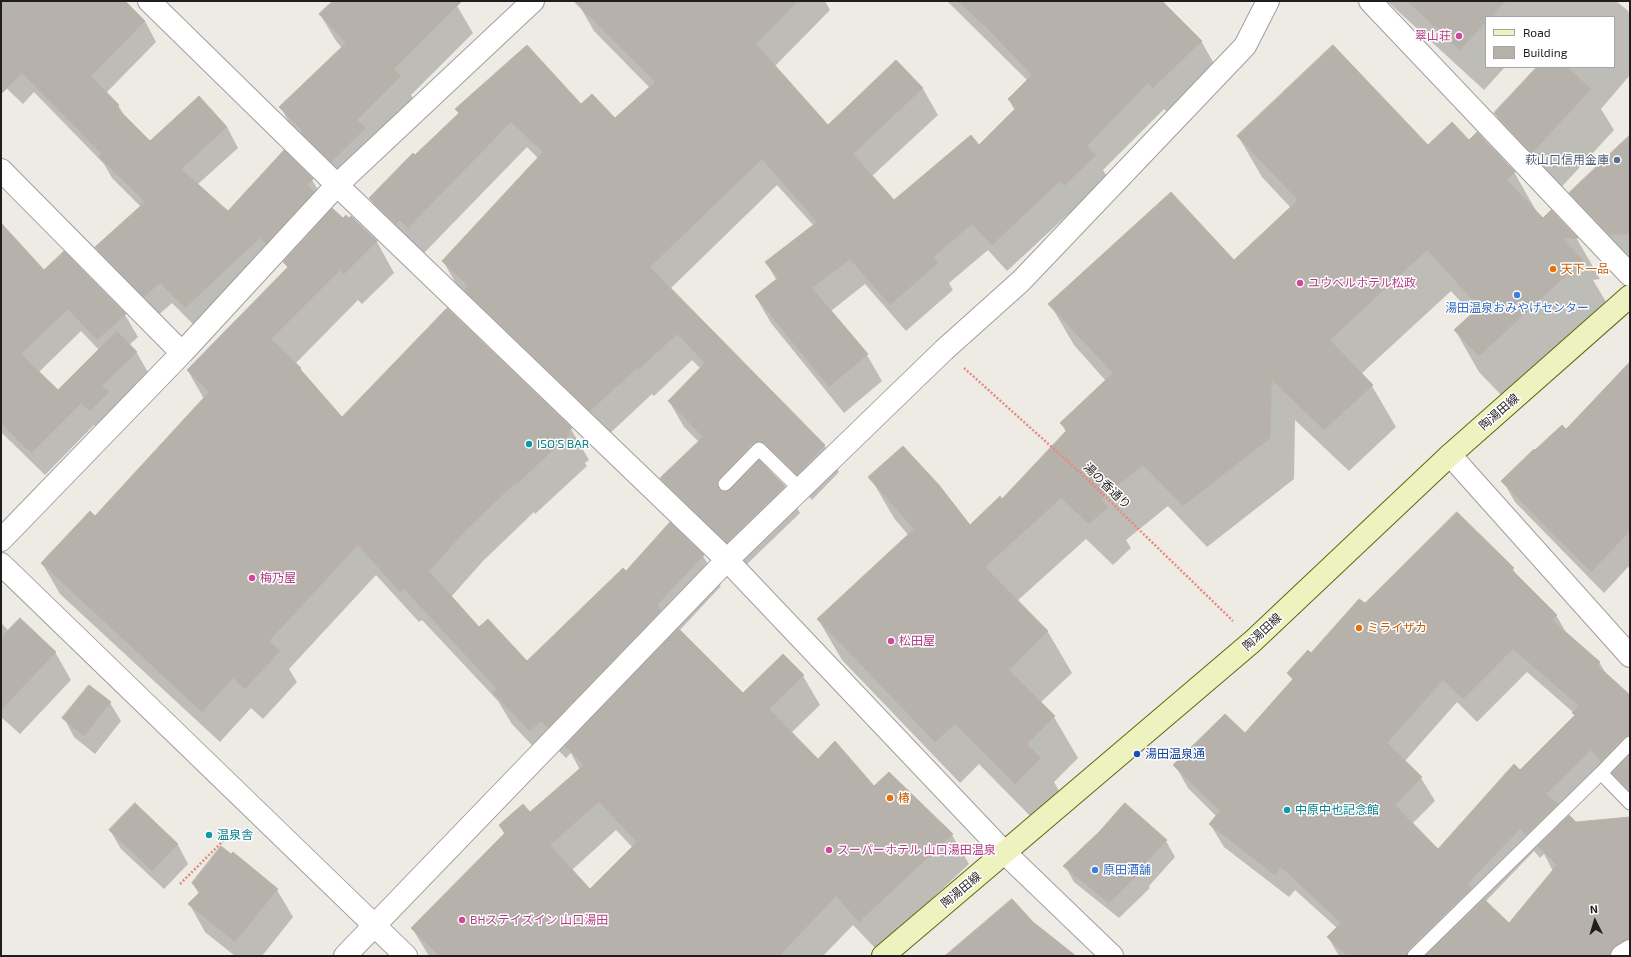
<!DOCTYPE html>
<html>
<head>
<meta charset="utf-8">
<style>
	body { margin:0 }
	#map { position:relative; width:1631px; height:957px; overflow:hidden; background:#eeebe5; font-family:"Exo 2",sans-serif }
	canvas { display:block }
	.frame { position:absolute; inset:0; border:2px solid #1e1e1e; pointer-events:none }
	.legend { position:absolute; left:1485px; top:16px; width:130px; height:52px; box-sizing:border-box; background:#fff; border:1px solid #a5a5a5; margin:0; padding:5px 7px; list-style:none; font-size:12px; color:#1e1e1e }
	.legend li { display:flex; align-items:center; gap:8px; height:20px }
	.legend b { width:20px; border:1px solid #a5a5a5 }
	.north { position:absolute; left:1575px; top:901px; width:40px; height:40px; -webkit-text-stroke:3px #fff; paint-order:stroke; rotate:355deg; font-size:11px; font-weight:700; line-height:16px; text-align:center; color:#1e1e1e }
	.north::after { content:''; display:block; margin:auto; width:14px; height:18px; background:#1e1e1e; clip-path:polygon(50% 0,100% 100%,50% 72%,0 100%) }
</style>
</head>
<body>
<div id="map">
<canvas width="1631" height="957"></canvas>
<div class="frame"></div>
<ul class="legend">
<li><b style="height:5px;background:#eef2bf"></b>Road</li>
<li><b style="height:11px;background:#b7b1ab"></b>Building</li>
</ul>
<div class="north">N</div>
</div>
<script>
const ctx = document.querySelector('canvas').getContext('2d');
ctx.lineJoin = 'round';
function paint(path, color) {
  ctx.fillStyle = color;
  ctx.fill(path, 'evenodd');
}
function trace(path, color, width, dash) {
  ctx.strokeStyle = color;
  ctx.lineWidth = width;
  ctx.lineCap = dash ? 'butt' : 'round';
  ctx.setLineDash(dash || []);
  ctx.stroke(path);
}
function write(font, color, halo, rows, align = 'center') {
  ctx.font = font + ' "Exo 2","Noto Sans JP",sans-serif';
  ctx.lineWidth = 3;
  ctx.setLineDash([]);
  ctx.textBaseline = 'middle';
  ctx.strokeStyle = halo;
  ctx.fillStyle = color;
  for (const [text, x, y, turn = 0] of rows) {
    ctx.save();
    ctx.translate(x, y);
    ctx.rotate((+turn || 0) * Math.PI / 180);
    ctx.textAlign = isNaN(turn) ? turn : align;
    if (halo) ctx.strokeText(text, 0, 0);
    ctx.fillText(text, 0, 0);
    ctx.restore();
  }
}
paint(new Path2D(`
	M 1,1 L 124,1 L 145,21 L 156,42 L 106,93 L 118,105 L 126,118 L 150,142 L 199,97 L 227,127 L 238,148 L 197,185 L 228,212 L 284,152 L 312,180 L 324,200 L 197,328 L 172,303 L 156,317 L 108,268 L 96,248 L 141,207 L 112,178 L 104,164 L 34,92 L 23,104 L 1,83 Z
	M 335,1 L 452,1 L 457,6 L 473,33 L 411,95 L 416,104 L 347,188 L 296,135 L 281,108 L 342,48 L 336,41 L 320,14 Z
	M 584,1 L 825,1 L 830,10 L 775,66 L 828,127 L 896,61 L 923,89 L 938,115 L 872,176 L 894,201 L 979,146 L 1015,111 L 1009,100 L 1028,81 L 947,1 L 1160,1 L 1201,41 L 1216,67 L 1169,114 L 1164,109 L 1103,170 L 1110,182 L 1080,211 L 1076,207 L 1007,271 L 988,250 L 949,283 L 953,290 L 906,331 L 865,284 L 831,311 L 867,355 L 882,381 L 844,413 L 771,323 L 756,297 L 777,281 L 766,262 L 814,226 L 777,185 L 670,289 L 824,445 L 839,472 L 812,500 L 780,469 L 773,467 L 768,470 L 785,487 L 800,513 L 743,568 L 676,504 L 661,478 L 699,442 L 684,427 L 669,401 L 701,369 L 692,360 L 654,396 L 652,394 L 606,437 L 458,287 L 443,261 L 539,159 L 527,147 L 424,253 L 385,225 L 370,198 L 459,114 L 457,109 L 581,106 L 615,120 L 650,88 L 594,31 L 579,5 Z
	M 1387,1 L 1616,1 L 1627,10 L 1630,15 L 1630,75 L 1601,109 L 1614,130 L 1556,193 L 1519,154 L 1495,113 L 1538,67 L 1614,67 L 1614,17 L 1486,17 L 1486,67 L 1505,67 L 1484,90 Z
	M 1238,136 L 1427,147 L 1469,141 L 1514,172 L 1538,214 L 1543,219 L 1551,212 L 1577,239 L 1600,279 L 1593,280 L 1606,302 L 1503,397 L 1479,372 L 1455,330 L 1472,314 L 1451,291 L 1361,374 L 1372,386 L 1396,427 L 1349,471 L 1295,420 L 1294,479 L 1207,547 L 1168,506 L 1126,540 L 1131,548 L 1113,565 L 1086,539 L 1017,601 L 1048,632 L 1072,673 L 1040,703 L 1054,717 L 1078,758 L 1054,782 L 1064,800 L 1039,825 L 979,764 L 960,783 L 842,660 L 818,619 L 909,536 L 894,518 L 870,477 L 970,526 L 1002,501 L 1066,432 L 1061,423 L 1106,381 L 1074,345 L 1050,304 L 1234,261 L 1291,208 L 1262,177 Z
	M 1630,136 L 1630,262 L 1586,220 L 1571,193 Z
	M 351,218 L 377,242 L 394,273 L 362,304 L 358,300 L 295,364 L 342,419 L 447,309 L 571,429 L 589,460 L 585,463 L 587,466 L 535,514 L 534,512 L 483,561 L 451,597 L 479,628 L 527,662 L 626,572 L 703,556 L 721,586 L 679,631 L 743,695 L 803,676 L 820,705 L 791,733 L 818,760 L 874,787 L 952,835 L 969,864 L 877,950 L 853,925 L 823,956 L 429,956 L 412,928 L 505,835 L 500,826 L 530,814 L 580,770 L 571,753 L 566,758 L 559,751 L 548,762 L 512,724 L 498,701 L 422,620 L 419,622 L 376,575 L 289,669 L 297,682 L 263,719 L 251,708 L 220,742 L 60,594 L 42,563 L 95,518 L 204,399 L 188,371 L 288,269 L 284,262 L 343,219 L 349,220 ZM 616,830 L 633,848 L 590,890 L 572,870 Z
	M 1,240 L 44,271 L 125,315 L 138,337 L 129,345 L 137,353 L 150,376 L 103,433 L 94,425 L 45,475 L 1,432 ZM 81,331 L 99,350 L 58,392 L 39,372 Z
	M 1630,363 L 1630,565 L 1604,593 L 1515,502 L 1503,481 L 1535,452 L 1566,430 Z
	M 1513,569 L 1518,578 L 1556,615 L 1567,634 L 1599,662 L 1606,674 L 1630,697 L 1630,800 L 1618,781 L 1615,784 L 1605,772 L 1562,814 L 1566,820 L 1576,823 L 1630,818 L 1630,956 L 1339,956 L 1328,937 L 1337,928 L 1295,890 L 1289,897 L 1224,847 L 1210,824 L 1217,817 L 1188,788 L 1175,765 L 1245,735 L 1293,681 L 1288,673 L 1311,655 L 1365,605 ZM 1527,672 L 1574,713 L 1575,716 L 1438,851 L 1412,824 L 1435,801 L 1421,778 L 1405,761 L 1457,702 L 1477,722 ZM 1534,851 L 1540,858 L 1544,854 L 1553,871 L 1509,924 L 1485,902 Z
	M 1,623 L 9,631 L 55,652 L 71,680 L 20,734 L 1,717 Z
	M 110,703 L 121,721 L 95,754 L 74,737 L 64,718 Z
	M 135,804 L 178,845 L 188,864 L 164,889 L 121,849 L 110,830 Z
	M 1166,841 L 1175,857 L 1149,886 L 1150,888 L 1119,918 L 1074,882 L 1065,866 Z
	M 233,853 L 277,890 L 293,917 L 262,956 L 235,956 L 205,932 L 190,905 L 199,894 L 193,884 Z`), '#0003');
const building = new Path2D(`
	M 1,1 L 125,1 L 145,21 L 91,76 L 119,105 L 116,107 L 150,141 L 199,96 L 227,127 L 181,169 L 228,211 L 284,150 L 313,179 L 307,185 L 314,192 L 266,244 L 260,238 L 185,308 L 160,283 L 144,297 L 95,247 L 145,202 L 99,157 L 102,154 L 22,73 L 1,94 Z
	M 333,1 L 462,1 L 394,69 L 401,76 L 357,120 L 366,128 L 331,162 L 301,132 L 302,130 L 279,107 L 346,43 L 319,14 Z
	M 574,1 L 798,1 L 756,44 L 828,125 L 896,60 L 923,88 L 853,154 L 894,200 L 971,135 L 979,145 L 1016,108 L 1008,99 L 1032,75 L 985,26 L 957,1 L 1162,1 L 1202,41 L 1153,88 L 1148,83 L 1087,146 L 1096,155 L 1064,186 L 1060,181 L 992,245 L 972,224 L 933,257 L 938,263 L 890,305 L 850,259 L 812,288 L 868,354 L 829,387 L 755,296 L 778,278 L 765,262 L 817,222 L 762,159 L 650,267 L 825,445 L 797,475 L 764,443 L 757,441 L 753,443 L 719,479 L 717,482 L 719,489 L 723,492 L 730,490 L 759,460 L 785,486 L 727,543 L 660,478 L 703,437 L 668,401 L 705,363 L 677,334 L 638,370 L 637,368 L 590,411 L 464,290 L 468,286 L 442,261 L 543,152 L 511,122 L 408,228 L 400,220 L 396,224 L 369,198 L 413,153 L 415,155 L 459,113 L 455,109 L 527,45 L 581,104 L 592,94 L 615,118 L 655,82 Z
	M 1407,1 L 1506,1 L 1491,17 L 1486,17 L 1486,22 L 1460,50 Z
	M 1333,45 L 1428,145 L 1452,122 L 1469,140 L 1477,132 L 1515,172 L 1507,180 L 1543,218 L 1551,210 L 1578,238 L 1563,239 L 1583,260 L 1479,356 L 1454,330 L 1479,307 L 1427,250 L 1330,340 L 1373,385 L 1324,430 L 1272,380 L 1270,438 L 1183,506 L 1143,465 L 1101,499 L 1108,507 L 1089,524 L 1061,498 L 985,567 L 1048,631 L 1009,670 L 1055,716 L 1027,744 L 1041,758 L 1015,784 L 955,724 L 935,742 L 817,619 L 914,529 L 868,477 L 903,446 L 939,485 L 970,525 L 1000,496 L 1002,499 L 1067,430 L 1060,423 L 1113,373 L 1048,304 L 1171,192 L 1234,260 L 1298,200 L 1237,136 Z
	M 1537,67 L 1567,67 L 1591,89 L 1532,153 L 1494,113 Z
	M 1630,135 L 1630,234 L 1610,235 L 1569,193 Z
	M 332,208 L 343,218 L 346,215 L 349,218 L 351,216 L 377,241 L 344,274 L 340,270 L 271,339 L 301,368 L 300,369 L 342,417 L 447,308 L 572,428 L 568,432 L 570,434 L 517,484 L 516,482 L 466,530 L 429,571 L 479,627 L 488,619 L 527,661 L 623,568 L 626,571 L 670,522 L 704,555 L 658,604 L 661,611 L 548,728 L 541,721 L 530,731 L 493,693 L 497,689 L 404,589 L 400,592 L 358,545 L 269,641 L 280,651 L 245,689 L 233,678 L 202,712 L 41,563 L 90,511 L 95,516 L 209,392 L 187,370 L 288,267 L 283,262 Z
	M 1,223 L 44,270 L 64,251 L 126,314 L 97,340 L 68,309 L 21,354 L 58,390 L 117,331 L 137,352 L 102,386 L 109,392 L 90,411 L 81,403 L 31,453 L 1,423 Z
	M 1630,362 L 1630,531 L 1591,572 L 1501,481 L 1534,449 L 1535,450 L 1562,425 L 1566,429 Z
	M 1457,512 L 1514,568 L 1512,570 L 1557,615 L 1552,620 L 1600,662 L 1597,665 L 1630,695 L 1630,735 L 1624,737 L 1601,761 L 1591,750 L 1546,794 L 1558,804 L 1526,835 L 1520,829 L 1467,884 L 1472,888 L 1408,950 L 1406,956 L 1347,956 L 1327,937 L 1341,923 L 1281,867 L 1275,875 L 1209,824 L 1220,811 L 1173,765 L 1225,714 L 1245,733 L 1293,679 L 1287,673 L 1308,650 L 1311,653 L 1359,599 L 1365,603 ZM 1513,649 L 1579,706 L 1572,713 L 1575,715 L 1520,770 L 1514,764 L 1438,849 L 1395,805 L 1422,777 L 1387,743 L 1443,680 L 1463,699 Z
	M 20,618 L 56,652 L 1,710 L 1,638 Z
	M 678,628 L 743,693 L 783,654 L 804,675 L 769,709 L 818,759 L 835,741 L 874,786 L 889,772 L 953,834 L 859,922 L 836,896 L 779,956 L 439,956 L 411,928 L 505,833 L 499,825 L 523,804 L 530,812 L 584,765 L 565,746 ZM 599,802 L 637,842 L 590,889 L 550,845 Z
	M 89,685 L 111,702 L 84,736 L 62,718 Z
	M 1630,755 L 1630,791 L 1612,773 Z
	M 135,803 L 178,844 L 152,871 L 109,830 Z
	M 1125,803 L 1167,840 L 1140,869 L 1141,871 L 1109,903 L 1063,866 L 1099,832 Z
	M 1569,815 L 1576,822 L 1630,817 L 1630,939 L 1615,946 L 1611,950 L 1610,956 L 1425,956 L 1484,899 L 1509,923 L 1557,865 L 1538,846 Z
	M 221,846 L 231,854 L 233,852 L 278,889 L 235,942 L 188,904 L 200,892 L 192,883 Z
	M 1012,899 L 1033,922 L 1076,956 L 945,956 Z`);
paint(building, '#b7b1ab');
trace(building, '#beb3a9', 1);
const lane = new Path2D(`
	M 725,484 L 759,449 L 800,489
	M 1601,773 L 1630,803
	M 1414,956 L 1601,773 L 1630,743`);
const street = new Path2D(`
	M 149,1 L 337,185 L 727,560 L 1005,853 L 1112,956
	M 1370,1 L 1630,275
	M 1,170 L 182,353
	M 1450,455 L 1630,656
	M 1,540 L 182,353 L 337,185 L 533,1
	M 1,564 L 406,956
	M 345,956 L 727,560 L 944,350 L 1021,281 L 1245,46 L 1268,1
	M 1622,956 L 1630,951`);
const secondary = new Path2D(`
	M 883,956 L 1253,641 L 1450,455 L 1630,296`);
trace(lane, '#9f9f9f', 15);
trace(street, '#9f9f9f', 24);
trace(secondary, '#5d6911', 24);
trace(new Path2D(`
	M 964,368 L 1085,477 L 1233,621
	M 180,884 L 235,829`), '#ea897a', 2.5, [2, 2]);
trace(lane, '#fff', 13);
trace(street, '#fff', 22);
trace(secondary, '#eef2bf', 22);
for (const [x, y, r, color] of [
	[1459,36,4,"#d1479c"],
	[1617,160,4,"#5c6f8a"],
	[1553,269,4,"#e8710a"],
	[1300,283,4,"#d1479c"],
	[1517,295,4,"#3f7fe0"],
	[529,444,4,"#0f9aa8"],
	[252,578,4,"#d1479c"],
	[1359,628,4,"#e8710a"],
	[891,641,4,"#d1479c"],
	[1137,754,4,"#1a4fb4"],
	[890,798,4,"#e8710a"],
	[1287,810,4,"#0f9aa8"],
	[209,835,4,"#0f9aa8"],
	[829,850,4,"#d1479c"],
	[1095,870,4,"#3f7fe0"],
	[462,920,4,"#d1479c"]
]) {
  const dot = new Path2D();
  dot.arc(x, y, r, 0, 2 * Math.PI);
  ctx.fillStyle = color;
  ctx.fill(dot);
  trace(dot, '#fff', 1.5);
}
write('12px', '#b23c85', '#fff', [
	["翠山荘",1451,36,"right"],
	["ユウベルホテル松政",1308,283],
	["梅乃屋",260,578],
	["松田屋",899,641],
	["スーパーホテル 山口湯田温泉",837,850],
	["BHステイズイン 山口湯田",470,920]
], 'left');
write('12px', '#4e5e75', '#fff', [
	["萩山口信用金庫",1609,160]
], 'right');
write('12px', '#c56008', '#fff', [
	["天下一品",1561,269],
	["ミライザカ",1367,628],
	["椿",898,798]
], 'left');
write('12px', '#366cbe', '#fff', [
	["湯田温泉おみやげセンター",1517,308],
	["原田酒舗",1103,870,"left"]
]);
write('12px', '#1e1e1e', '#fff', [
	["陶湯田線",1499,412,-41],
	["湯の香通り",1107,486,44],
	["陶湯田線",1262,632,-43],
	["陶湯田線",961,890,-40]
]);
write('12px', '#0d838f', '#fff', [
	["ISO'S BAR",537,444],
	["中原中也記念館",1295,810],
	["温泉舎",217,835]
], 'left');
write('12px', '#164399', '#fff', [
	["湯田温泉通",1145,754]
], 'left');
</script>
</body>
</html>
